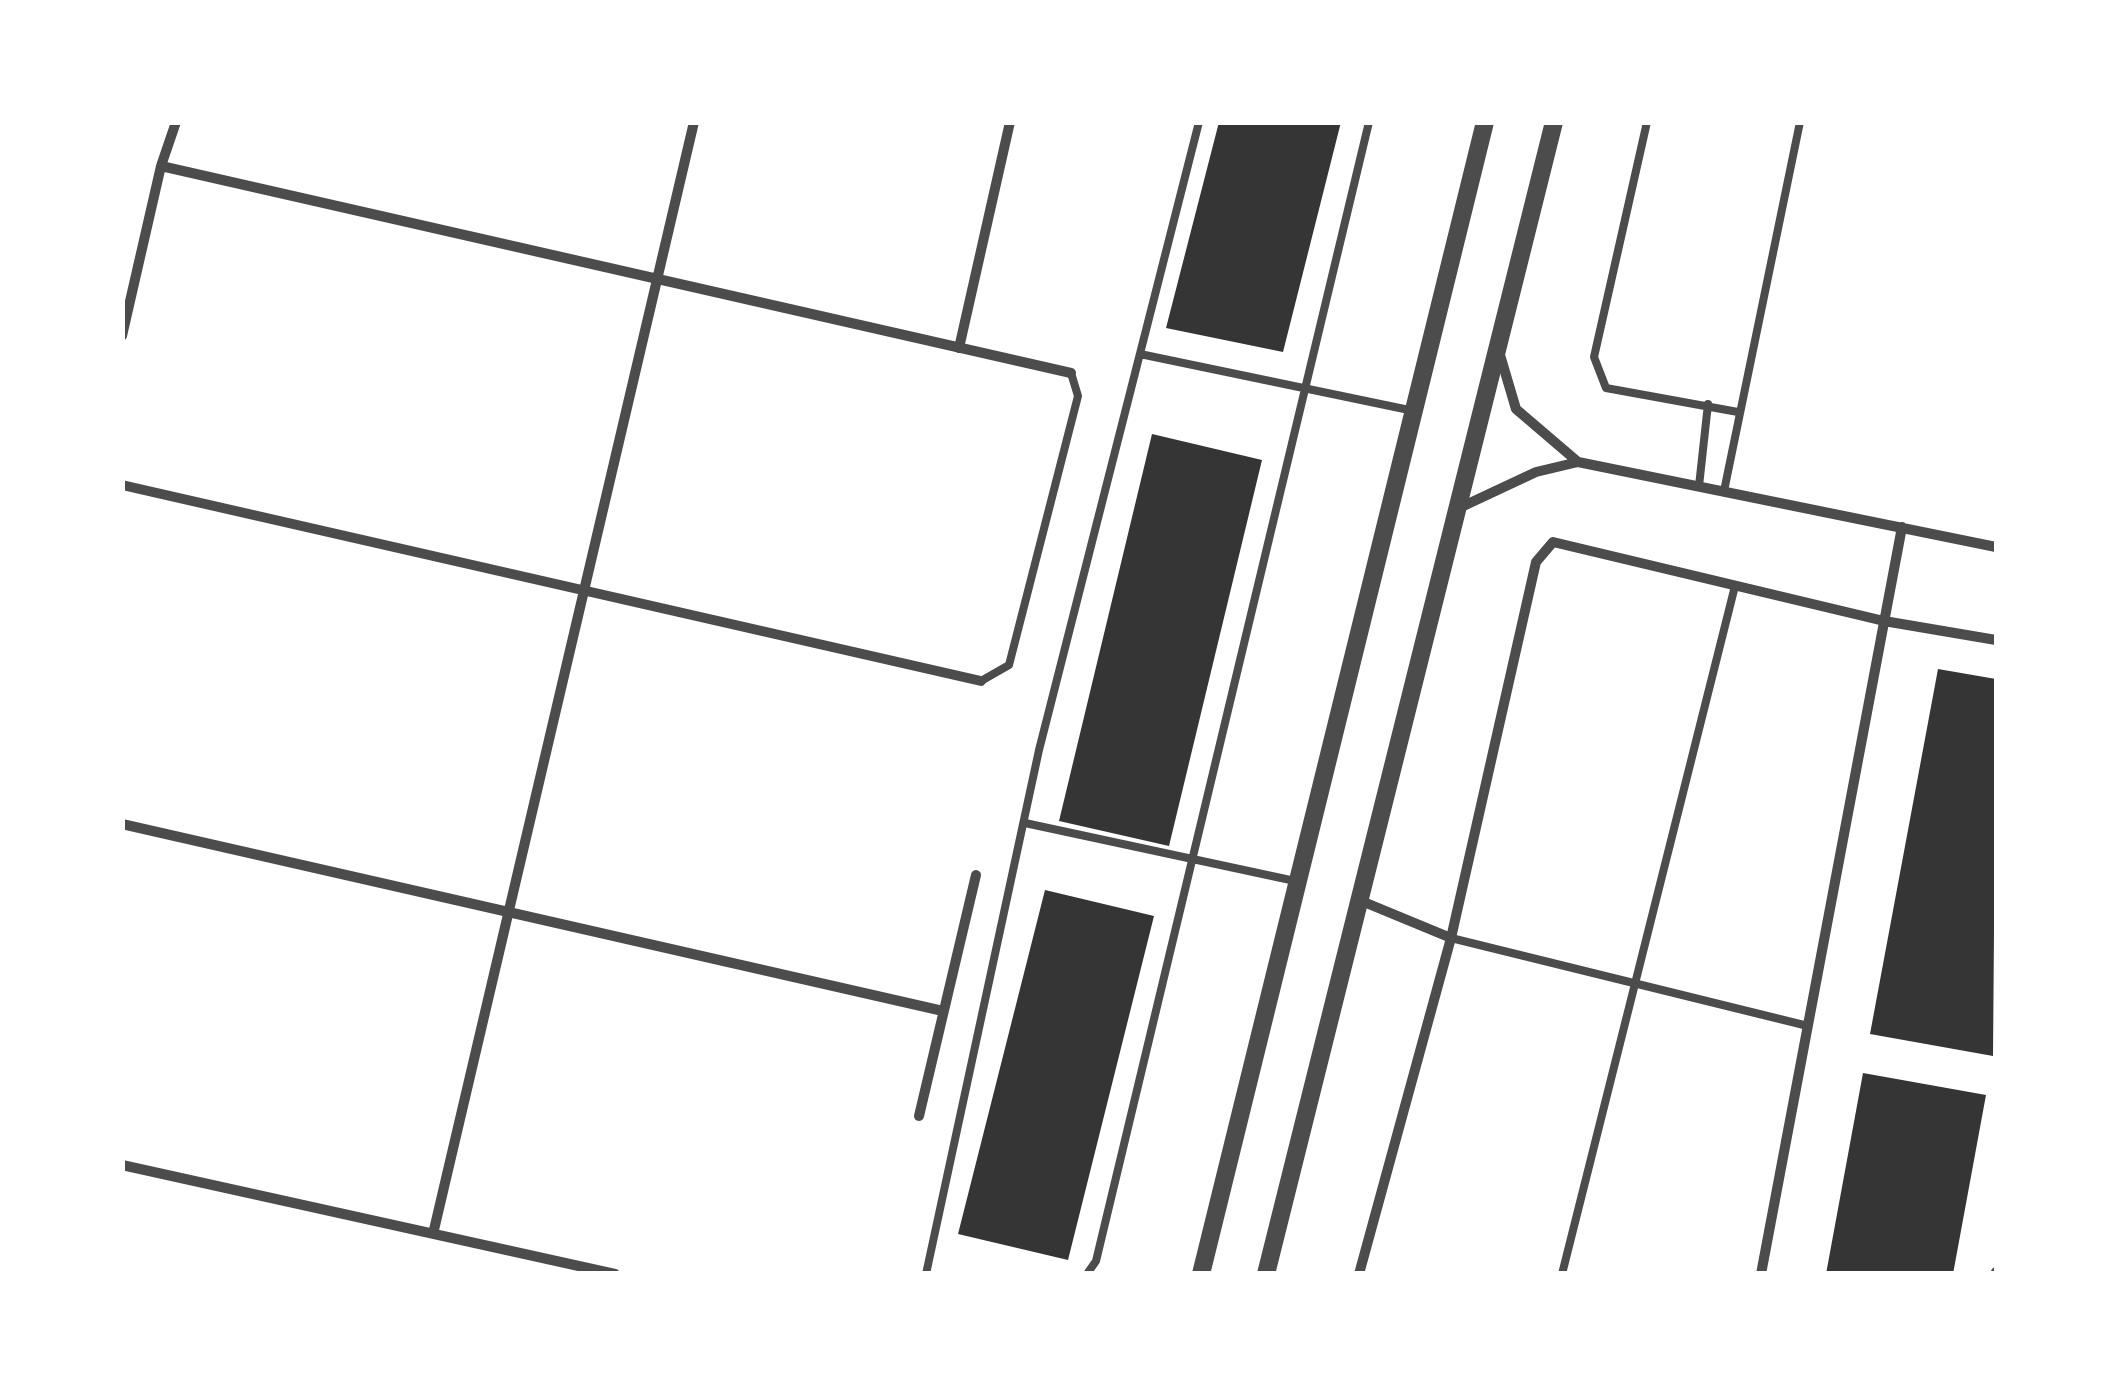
<!DOCTYPE html>
<html>
<head>
<meta charset="utf-8">
<style>
	body { margin:0 }
	#map { position:relative; width:2119px; height:1396px; overflow:hidden; background:#fff; font-family:Overpass,sans-serif }
	canvas { display:block }
	.frame { position:absolute; inset:0; border:125px solid #fff; pointer-events:none }
</style>
</head>
<body>
<div id="map">
<canvas width="2119" height="1396"></canvas>
<div class="frame"></div>
</div>
<script>
const ctx = document.querySelector('canvas').getContext('2d');
ctx.lineJoin = 'round';
function paint(path, color) {
  ctx.fillStyle = color;
  ctx.fill(path, 'evenodd');
}
function trace(path, color, width, dash) {
  ctx.strokeStyle = color;
  ctx.lineWidth = width;
  ctx.lineCap = dash ? 'butt' : 'round';
  ctx.setLineDash(dash || []);
  ctx.stroke(path);
}
paint(new Path2D(`
	M 1219,122 L 1341,122 L 1283,352 L 1166,328 Z
	M 1152,434 L 1262,460 L 1169,846 L 1059,821 Z
	M 1938,669 L 1996,679 L 1993,1056 L 1870,1034 Z
	M 1045,890 L 1154,916 L 1068,1260 L 958,1234 Z
	M 1863,1073 L 1986,1095 L 1953,1274 L 1826,1274 Z`), '#353535');
trace(new Path2D(`
	M 1647,122 L 1594,357 L 1606,388 L 1738,412
	M 1140,354 L 1414,411
	M 1699,486 L 1708,404
	M 1724,491 L 1800,122
	M 981,681 L 1009,665 L 1078,396 L 1071,373
	M 1025,823 L 1295,881
	M 1451,938 L 1808,1026
	M 926,1274 L 1039,750 L 1199,122
	M 1087,1274 L 1096,1261 L 1369,122
	M 1562,1274 L 1735,586`), '#4c4c4c', 8);
trace(new Path2D(`
	M 161,166 L 1071,373
	M 122,336 L 161,166 L 176,122
	M 959,348 L 1010,122
	M 1500,355 L 1516,409 L 1578,462
	M 122,485 L 981,681
	M 1457,509 L 1536,472 L 1578,462 L 1996,547
	M 122,824 L 943,1011
	M 1359,900 L 1451,938
	M 919,1116 L 976,875
	M 122,1165 L 615,1274
	M 433,1234 L 694,122
	M 1359,1274 L 1451,938 L 1536,562 L 1553,542 L 1884,621 L 1996,640
	M 1761,1274 L 1902,527
	M 1996,1274 L 1996,1272`), '#4c4c4c', 10);
trace(new Path2D(`
	M 1201,1274 L 1485,122
	M 1266,1274 L 1554,122`), '#4c4c4c', 18);
</script>
</body>
</html>
